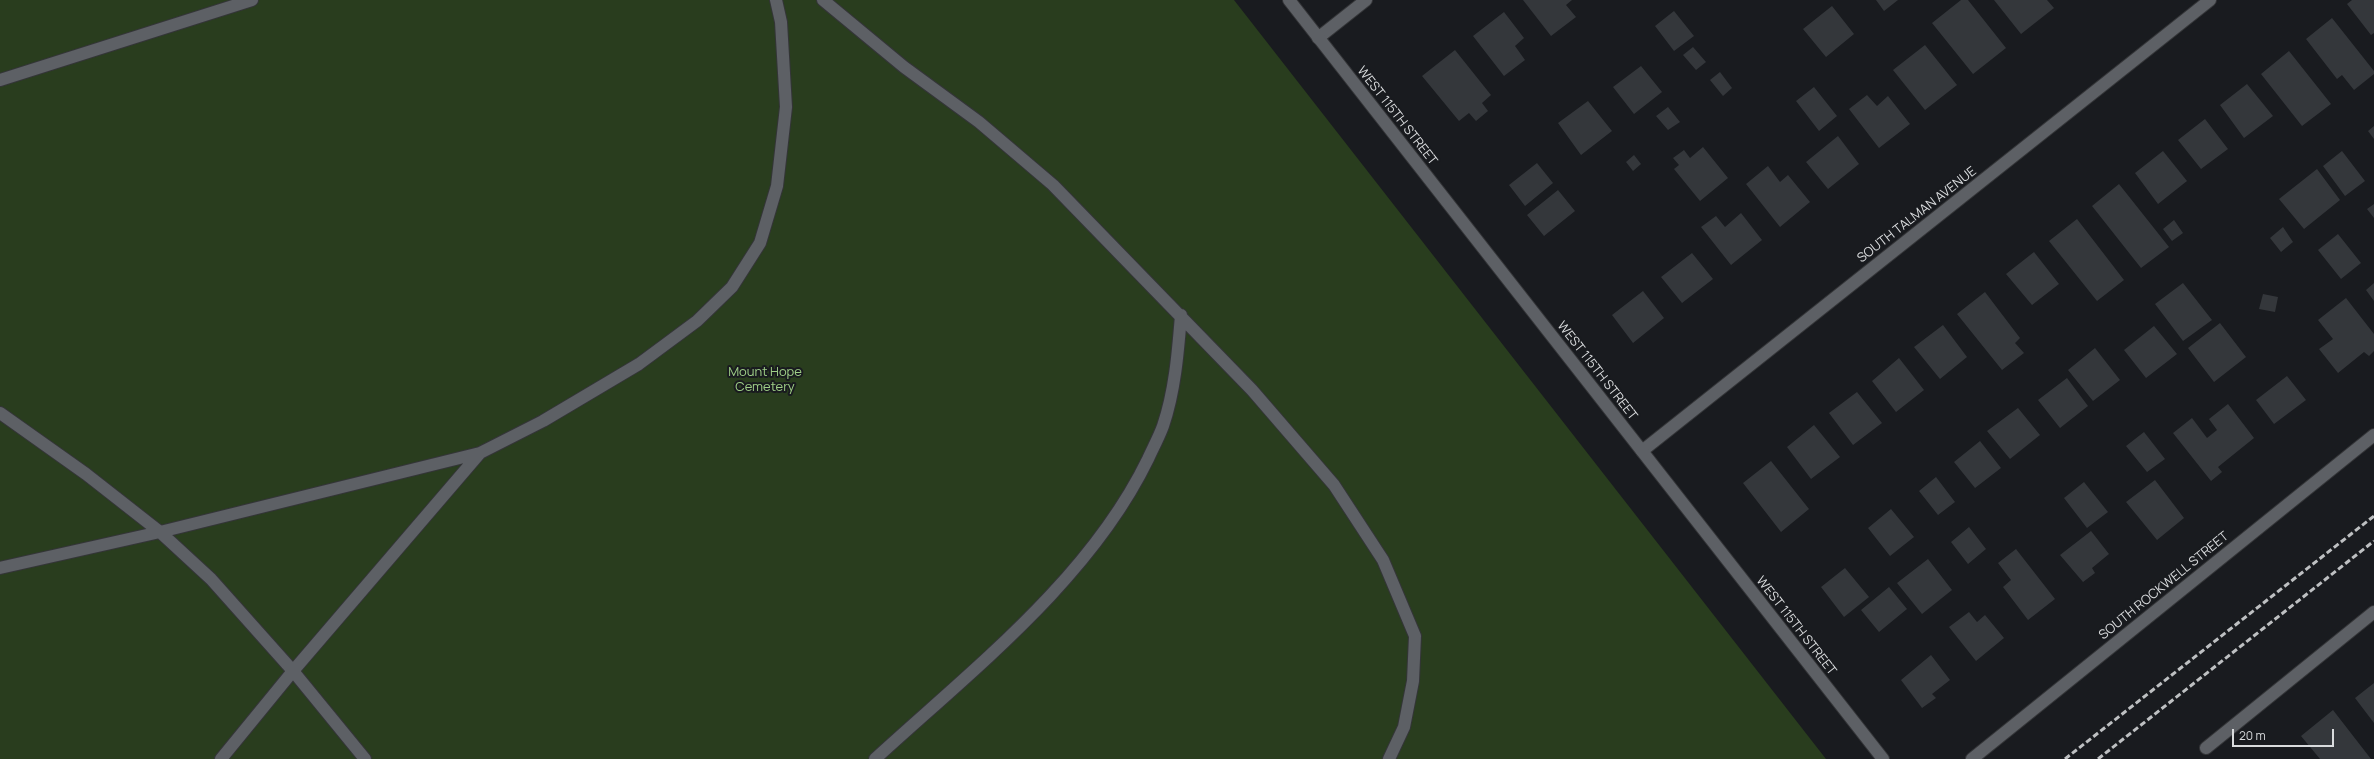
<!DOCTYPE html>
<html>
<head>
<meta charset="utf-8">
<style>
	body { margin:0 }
	#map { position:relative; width:2374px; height:759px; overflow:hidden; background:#191b1f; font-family:Manrope,sans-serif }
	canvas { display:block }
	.scale { position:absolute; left:2232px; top:729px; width:102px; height:18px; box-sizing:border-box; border:2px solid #d9dbdd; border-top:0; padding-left:5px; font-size:12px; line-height:14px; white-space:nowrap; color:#d9dbdd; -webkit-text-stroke:3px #191b1f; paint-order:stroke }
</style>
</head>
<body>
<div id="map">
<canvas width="2374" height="759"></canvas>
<div class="scale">20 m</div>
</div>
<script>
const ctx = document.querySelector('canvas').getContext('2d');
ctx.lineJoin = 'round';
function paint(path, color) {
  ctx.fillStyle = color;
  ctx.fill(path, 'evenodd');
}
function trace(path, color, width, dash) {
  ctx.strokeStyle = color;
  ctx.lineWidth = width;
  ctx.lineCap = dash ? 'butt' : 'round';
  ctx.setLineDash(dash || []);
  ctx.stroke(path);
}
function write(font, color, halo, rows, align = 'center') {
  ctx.font = font + ' Manrope,sans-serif';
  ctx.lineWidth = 4;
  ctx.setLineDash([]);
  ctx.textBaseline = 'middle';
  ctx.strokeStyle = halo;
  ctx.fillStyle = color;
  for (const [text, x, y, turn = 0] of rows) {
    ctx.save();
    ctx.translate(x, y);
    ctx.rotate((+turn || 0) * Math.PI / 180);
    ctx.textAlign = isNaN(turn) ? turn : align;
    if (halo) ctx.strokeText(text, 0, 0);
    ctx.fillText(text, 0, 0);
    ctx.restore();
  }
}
paint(new Path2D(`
	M 0,0 L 1234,0 L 1826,759 L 0,759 Z`), '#293d1e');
paint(new Path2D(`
	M 1523,0 L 1572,0 L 1566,5 L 1576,17 L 1551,36 Z
	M 1876,0 L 1898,0 L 1884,11 Z
	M 1961,0 L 1968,0 L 2006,48 L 1973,74 L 1932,23 Z
	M 1994,0 L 2047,0 L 2054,8 L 2021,34 Z
	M 2352,0 L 2374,0 L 2374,33 L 2371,35 L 2347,4 Z
	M 1832,6 L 1854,34 L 1826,57 L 1803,29 Z
	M 1674,11 L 1694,36 L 1674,51 L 1655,26 Z
	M 1504,12 L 1524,38 L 1515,46 L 1525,60 L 1504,76 L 1473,36 Z
	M 2332,18 L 2374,71 L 2374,74 L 2354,90 L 2342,75 L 2337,79 L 2306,39 Z
	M 1925,45 L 1957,85 L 1925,110 L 1893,70 Z
	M 1693,47 L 1706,62 L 1696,70 L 1683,55 Z
	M 1455,50 L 1491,95 L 1482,103 L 1488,111 L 1476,121 L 1469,113 L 1459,121 L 1422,76 Z
	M 2289,51 L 2331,104 L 2302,126 L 2261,74 Z
	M 1641,66 L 1662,92 L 1634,114 L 1613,87 Z
	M 1720,72 L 1732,88 L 1723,96 L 1710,80 Z
	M 2247,84 L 2273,116 L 2244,138 L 2220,105 Z
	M 1814,87 L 1837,116 L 1819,131 L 1796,101 Z
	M 1867,95 L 1877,106 L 1888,96 L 1910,124 L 1879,148 L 1849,109 Z
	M 1588,101 L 1612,131 L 1581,155 L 1558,123 Z
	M 1668,107 L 1680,122 L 1668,130 L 1656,116 Z
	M 2205,119 L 2228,149 L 2201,169 L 2178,140 Z
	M 2374,126 L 2374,139 L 2368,131 Z
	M 1838,136 L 1859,164 L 1828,189 L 1806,162 Z
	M 1703,147 L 1728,178 L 1700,201 L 1674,169 L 1679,165 L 1673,158 L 1684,150 L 1690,158 Z
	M 2163,151 L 2187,181 L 2158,204 L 2135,173 Z
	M 2342,151 L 2365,181 L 2345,196 L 2323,166 Z
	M 1634,155 L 1641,164 L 1633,171 L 1626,162 Z
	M 1537,163 L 1553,183 L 1525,206 L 1509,185 Z
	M 1768,166 L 1780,182 L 1788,175 L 1810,202 L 1780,227 L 1746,184 Z
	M 2317,169 L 2340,200 L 2304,229 L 2279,199 Z
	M 2119,184 L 2169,247 L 2141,268 L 2092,206 Z
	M 1558,190 L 1575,211 L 1544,236 L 1527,215 Z
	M 2374,204 L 2374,218 L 2367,209 Z
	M 1741,213 L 1762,240 L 1731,265 L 1701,227 L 1716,216 L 1725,227 Z
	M 2077,219 L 2124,280 L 2097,301 L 2049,241 Z
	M 2174,220 L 2183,233 L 2172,241 L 2163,229 Z
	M 2283,227 L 2293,242 L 2281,252 L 2270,238 Z
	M 2338,234 L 2361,263 L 2341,279 L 2318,250 Z
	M 2034,252 L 2059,284 L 2032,305 L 2006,274 Z
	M 1692,253 L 1713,279 L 1682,303 L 1661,277 Z
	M 2183,283 L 2212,320 L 2183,341 L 2155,304 Z
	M 2374,283 L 2374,301 L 2366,290 Z
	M 1643,291 L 1664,318 L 1633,343 L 1612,315 Z
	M 1985,292 L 2020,338 L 2015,343 L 2024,353 L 2002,370 L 1957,314 Z
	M 2263,294 L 2278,297 L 2275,312 L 2259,309 Z
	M 2346,298 L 2374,334 L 2374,351 L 2369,356 L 2364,352 L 2338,373 L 2319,349 L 2333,339 L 2318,320 Z
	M 2220,323 L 2246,357 L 2214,382 L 2188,348 Z
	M 1943,325 L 1967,357 L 1940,379 L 1914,347 Z
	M 2154,326 L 2177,354 L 2146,378 L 2124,350 Z
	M 2095,348 L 2120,380 L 2093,401 L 2068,370 Z
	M 1899,358 L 1924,390 L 1896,412 L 1872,381 Z
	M 2287,376 L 2306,400 L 2274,424 L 2256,400 Z
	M 2067,378 L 2088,406 L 2060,428 L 2038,400 Z
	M 1857,392 L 1882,423 L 1853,445 L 1829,413 Z
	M 2228,404 L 2254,438 L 2218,467 L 2222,472 L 2211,481 L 2173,433 L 2192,418 L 2207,438 L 2217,430 L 2209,419 Z
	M 2018,408 L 2040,435 L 2010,459 L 1987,431 Z
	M 1814,425 L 1840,457 L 1811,479 L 1787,447 Z
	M 2144,432 L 2165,459 L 2147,472 L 2126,446 Z
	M 1980,441 L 2001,468 L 1975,488 L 1954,462 Z
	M 1771,461 L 1809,509 L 1781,532 L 1743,483 Z
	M 1936,477 L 1955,502 L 1938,515 L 1919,491 Z
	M 2155,480 L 2184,518 L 2157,540 L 2126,502 Z
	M 2084,482 L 2108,512 L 2087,528 L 2064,498 Z
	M 1891,509 L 1914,537 L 1890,556 L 1868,528 Z
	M 1969,527 L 1986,549 L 1968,564 L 1951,542 Z
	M 2091,531 L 2109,554 L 2092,568 L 2095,573 L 2083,582 L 2060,555 Z
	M 2016,549 L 2055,599 L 2028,620 L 2003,587 L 2011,580 L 1998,563 Z
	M 1928,559 L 1952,590 L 1922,614 L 1897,583 Z
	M 1845,568 L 1869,597 L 1844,617 L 1821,587 Z
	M 1889,587 L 1907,609 L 1879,632 L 1861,610 Z
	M 1969,612 L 1977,622 L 1985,615 L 2004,638 L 1976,661 L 1949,627 Z
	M 1931,655 L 1950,680 L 1932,694 L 1936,698 L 1922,708 L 1901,680 Z
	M 2374,683 L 2374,723 L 2355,698 Z
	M 2333,710 L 2371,759 L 2320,759 L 2301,736 Z`), '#34373b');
const service = new Path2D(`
	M 823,0 L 904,67 L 979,122 L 1053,185 L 1252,390 L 1334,485 L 1383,560 L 1415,636 L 1413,681 L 1404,727 L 1389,759
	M 0,80 L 252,0
	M 0,413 L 86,474 L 160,532 L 211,579 L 293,671 L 365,759
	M 0,568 L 160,532 L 480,453 L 543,421 L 639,364 L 697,321 L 732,287 L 760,243 L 777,186 L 786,107 L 781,22 L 776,0
	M 221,759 L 293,671 L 480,453
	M 875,759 C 972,670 1090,579 1148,459 C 1153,448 1159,437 1163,426 C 1175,391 1178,352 1181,315`);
const minor = new Path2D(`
	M 1318,38 L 1366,0
	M 1642,451 L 2210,0
	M 2206,748 L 2374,612
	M 1972,759 L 2374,435`);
const tertiary = new Path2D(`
	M 1289,0 L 1883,759`);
trace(service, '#343538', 14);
trace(minor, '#343538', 14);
trace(tertiary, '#343538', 14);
trace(service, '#5d6065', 12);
trace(minor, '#5d6065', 12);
trace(tertiary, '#5d6065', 12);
trace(new Path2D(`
	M 2065,759 L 2374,516
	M 2098,759 L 2374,541`), '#bec0c2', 3, [6, 3]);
write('13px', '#d9dbdd', '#191b1f', [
	["WEST 115TH STREET",1397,116,52],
	["SOUTH TALMAN AVENUE",1917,215,-38],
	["WEST 115TH STREET",1597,371,52],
	["SOUTH ROCKWELL STREET",2164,586,-39],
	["WEST 115TH STREET",1796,626,52]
]);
write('13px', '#9fcf87', '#191b1f', [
	["Mount Hope",765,372],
	["Cemetery",765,387]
]);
</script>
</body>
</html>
